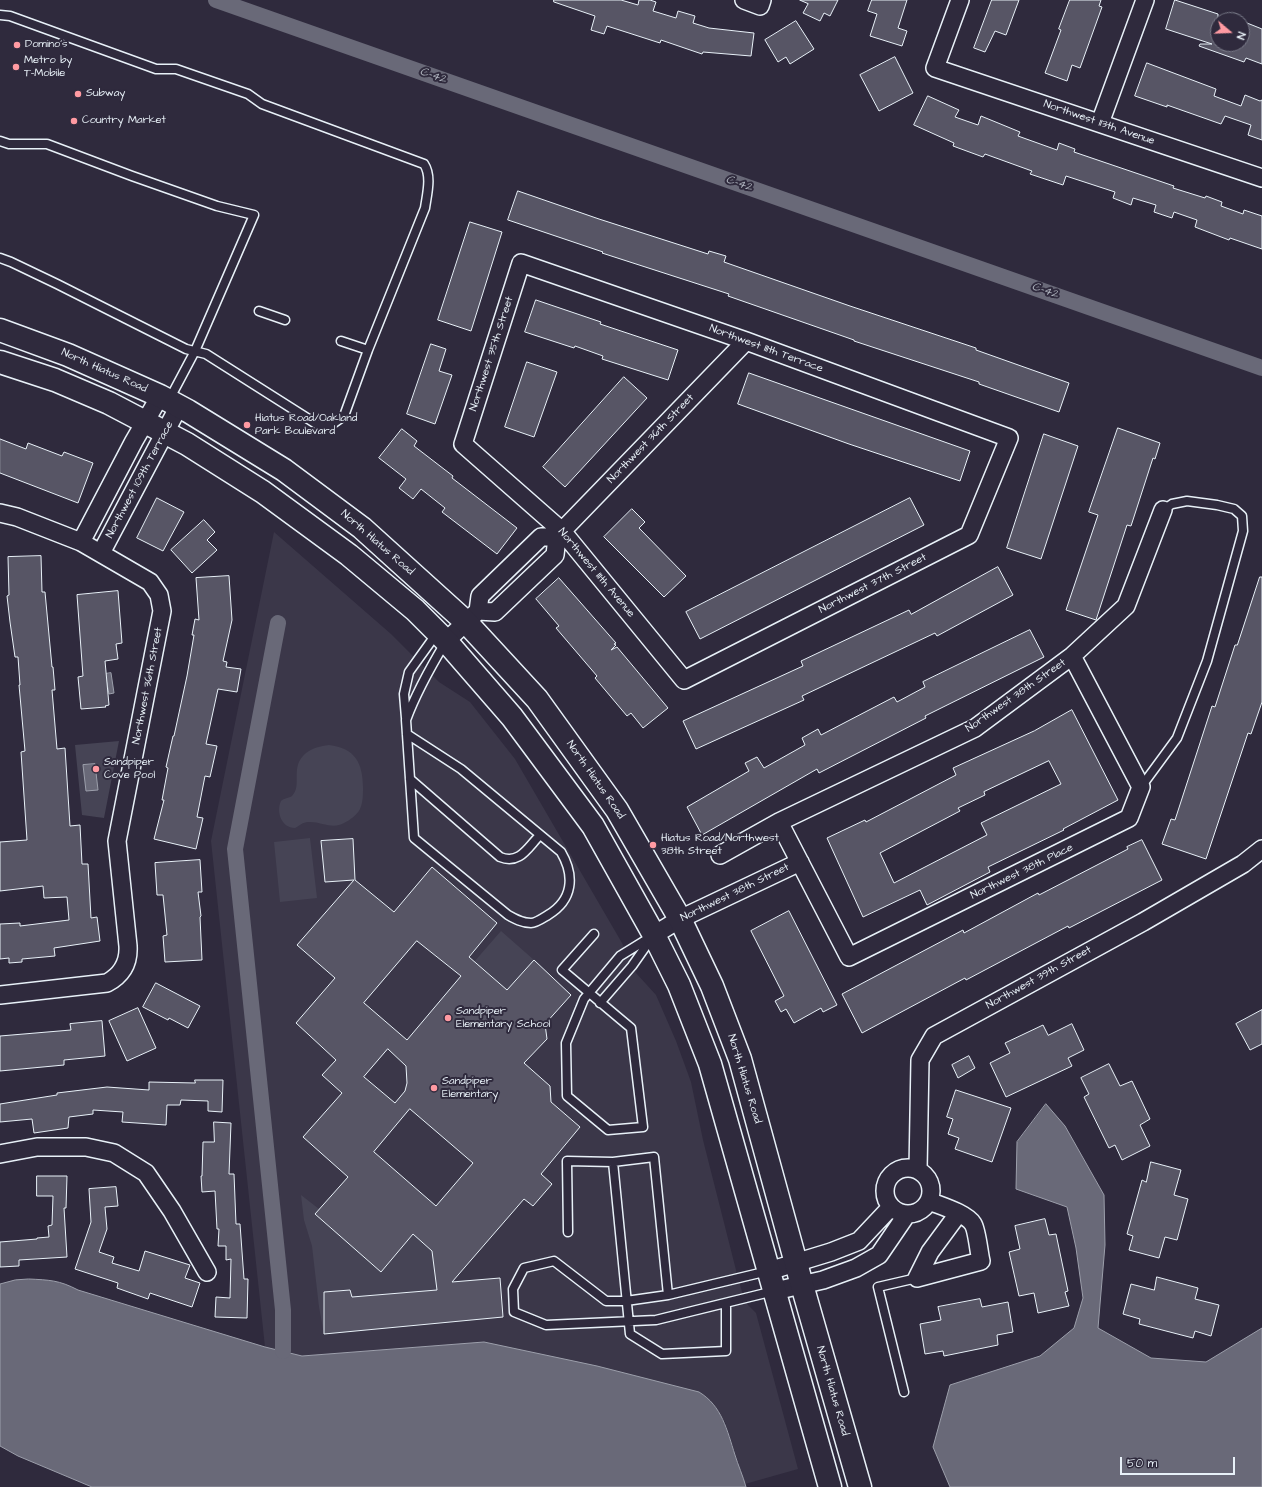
<!DOCTYPE html>
<html>
<head>
<meta charset="utf-8">
<style>
	body { margin:0 }
	#map { position:relative; width:1262px; height:1487px; overflow:hidden; background:#2f2a3d; font-family:"Architects Daughter",sans-serif }
	canvas { display:block }
	.north { position:absolute; left:1210px; top:12px; width:40px; height:40px; box-sizing:border-box; background:#2f2a3d; border:1px solid #797a88; border-radius:50%; rotate:109deg; font-size:11px; font-weight:700; line-height:16px; text-align:center; color:#e8f1f8 }
	.north::after { content:''; display:block; margin:auto; width:14px; height:18px; background:#ff9aa2; clip-path:polygon(50% 0,100% 100%,50% 72%,0 100%) }
	.scale { position:absolute; left:1120px; top:1457px; width:115px; height:18px; box-sizing:border-box; border:2px solid #e8f1f8; border-top:0; padding-left:5px; font-size:12px; line-height:14px; white-space:nowrap; color:#e8f1f8; -webkit-text-stroke:3px #2f2a3d; paint-order:stroke }
</style>
</head>
<body>
<div id="map">
<canvas width="1262" height="1487"></canvas>
<div class="north">N</div>
<div class="scale">50 m</div>
</div>
<script>
const ctx = document.querySelector('canvas').getContext('2d');
ctx.lineJoin = 'round';
function paint(path, color) {
  ctx.fillStyle = color;
  ctx.fill(path, 'evenodd');
}
function trace(path, color, width, dash) {
  ctx.strokeStyle = color;
  ctx.lineWidth = width;
  ctx.lineCap = dash ? 'butt' : 'round';
  ctx.setLineDash(dash || []);
  ctx.stroke(path);
}
function write(font, color, halo, rows, align = 'center') {
  ctx.font = font + ' "Architects Daughter",sans-serif';
  ctx.lineWidth = 4;
  ctx.setLineDash([]);
  ctx.textBaseline = 'middle';
  ctx.strokeStyle = halo;
  ctx.fillStyle = color;
  for (const [text, x, y, turn = 0] of rows) {
    ctx.save();
    ctx.translate(x, y);
    ctx.rotate((+turn || 0) * Math.PI / 180);
    ctx.textAlign = isNaN(turn) ? turn : align;
    if (halo) ctx.strokeText(text, 0, 0);
    ctx.fillText(text, 0, 0);
    ctx.restore();
  }
}
paint(new Path2D(`
	M 274,532 L 391,634 L 439,682 L 470,702 L 515,759 L 622,943 L 636,973 L 656,995 L 676,1041 L 691,1082 L 703,1140 L 737,1274 L 742,1292 L 748,1305 L 756,1313 L 798,1469 L 745,1484 L 725,1422 L 714,1405 L 484,1342 L 302,1356 L 265,1347 L 211,841 Z`), '#3b3749');
paint(new Path2D(`
	M 119,741 L 104,818 L 82,815 L 75,745 Z
	M 329,745 C 355,748 363,763 363,788 C 363,794 363,803 360,809 C 357,815 350,820 344,823 C 332,830 321,821 308,822 C 303,822 299,826 295,828 C 281,828 276,811 281,801 C 284,798 289,798 292,796 C 303,785 289,767 306,753 C 313,748 320,746 329,745 Z
	M 310,838 L 317,898 L 280,902 L 274,842 Z
	M 501,931 L 534,960 L 507,990 L 474,962 Z
	M 301,1195 L 319,1209 L 315,1214 L 381,1272 L 413,1234 L 432,1251 L 437,1290 L 352,1297 L 350,1290 L 325,1292 L 324,1334 L 319,1307 L 312,1246 L 304,1220 Z`), '#464455');
const water = new Path2D(`
	M 111,673 L 114,693 L 109,694 L 105,674 Z
	M 95,764 L 98,790 L 86,791 L 83,765 Z
	M 1046,1104 L 1065,1126 L 1104,1195 L 1105,1245 L 1098,1328 L 1151,1358 L 1206,1362 L 1262,1328 L 1262,1487 L 950,1487 L 933,1447 L 950,1385 L 1040,1356 L 1074,1328 L 1083,1298 L 1076,1248 L 1067,1207 L 1016,1189 L 1017,1142 Z
	M 29,1279 C 49,1280 59,1280 78,1290 L 265,1347 L 302,1356 L 484,1342 L 597,1366 L 699,1392 C 722,1406 727,1430 735,1455 C 738,1465 743,1476 746,1487 L 92,1487 L 18,1456 L 0,1446 L 0,1284 L 15,1280 Z`);
paint(water, '#696978');
trace(water, '#9c9fab', 1);
trace(new Path2D(`
	M 216,0 L 1262,368
	M 278,623 L 235,849 L 283,1310 L 283,1351`), '#696978', 16);
const building = new Path2D(`
	M 554,0 L 621,0 L 638,5 L 639,0 L 650,0 L 656,2 L 653,11 L 676,18 L 678,11 L 695,16 L 693,23 L 709,28 L 754,33 L 751,56 L 703,52 L 702,54 L 661,40 L 660,43 L 607,26 L 604,34 L 591,30 L 595,16 L 554,2 Z
	M 800,0 L 838,0 L 830,16 L 824,13 L 820,21 L 803,13 L 808,4 Z
	M 872,0 L 907,0 L 898,28 L 907,31 L 902,46 L 870,36 L 877,14 L 868,11 Z
	M 992,0 L 1019,0 L 1006,35 L 995,31 L 985,52 L 974,48 Z
	M 1070,0 L 1101,0 L 1099,6 L 1102,7 L 1080,68 L 1072,65 L 1067,81 L 1045,73 L 1061,30 L 1059,29 Z
	M 1175,0 L 1218,14 L 1218,44 L 1242,44 L 1242,21 L 1262,29 L 1262,64 L 1246,58 L 1244,62 L 1199,46 L 1200,44 L 1212,44 L 1166,29 Z
	M 796,21 L 814,49 L 790,64 L 786,57 L 778,62 L 765,40 Z
	M 895,57 L 913,93 L 879,111 L 860,75 Z
	M 1147,63 L 1216,89 L 1214,96 L 1241,106 L 1245,95 L 1260,101 L 1262,100 L 1262,140 L 1248,135 L 1251,125 L 1225,116 L 1221,124 L 1167,105 L 1167,107 L 1135,96 Z
	M 928,96 L 959,110 L 955,117 L 978,125 L 981,116 L 1020,132 L 1018,136 L 1057,150 L 1059,143 L 1075,149 L 1074,152 L 1174,186 L 1173,188 L 1205,198 L 1206,196 L 1222,202 L 1221,206 L 1243,214 L 1244,210 L 1262,216 L 1262,249 L 1230,238 L 1229,240 L 1195,227 L 1197,220 L 1174,212 L 1172,218 L 1154,212 L 1156,205 L 1133,198 L 1131,205 L 1113,198 L 1115,192 L 1066,176 L 1063,185 L 1030,174 L 1032,171 L 985,154 L 983,157 L 953,146 L 954,143 L 914,125 Z
	M 518,191 L 599,219 L 708,254 L 709,251 L 726,256 L 724,262 L 850,306 L 976,348 L 976,350 L 1069,383 L 1059,412 L 979,384 L 979,382 L 854,341 L 854,340 L 728,296 L 729,294 L 602,253 L 603,252 L 508,220 Z
	M 470,222 L 502,232 L 471,331 L 438,320 Z
	M 536,300 L 601,322 L 600,324 L 678,350 L 668,380 L 602,359 L 603,356 L 575,346 L 574,348 L 525,332 Z
	M 431,344 L 446,349 L 439,371 L 452,375 L 435,424 L 407,414 Z
	M 527,362 L 557,372 L 534,437 L 505,427 Z
	M 749,373 L 970,451 L 960,481 L 849,444 L 738,404 Z
	M 624,377 L 647,398 L 565,487 L 543,467 Z
	M 1118,428 L 1160,443 L 1155,459 L 1153,458 L 1131,526 L 1127,525 L 1096,620 L 1066,610 L 1098,515 L 1089,512 Z
	M 402,429 L 417,441 L 414,446 L 453,476 L 452,478 L 517,528 L 497,554 L 442,512 L 445,508 L 421,489 L 413,499 L 399,488 L 406,479 L 379,458 Z
	M 1044,434 L 1078,446 L 1041,559 L 1007,548 Z
	M 0,439 L 26,449 L 28,443 L 62,456 L 64,452 L 93,463 L 78,503 L 0,473 Z
	M 157,498 L 184,512 L 163,551 L 137,538 Z
	M 910,498 L 924,525 L 700,639 L 686,612 Z
	M 632,509 L 645,522 L 639,528 L 686,576 L 664,597 L 604,537 Z
	M 204,520 L 215,532 L 207,540 L 217,550 L 192,573 L 171,550 Z
	M 41,556 L 42,592 L 45,592 L 52,667 L 53,667 L 55,690 L 52,690 L 57,749 L 65,748 L 70,826 L 80,825 L 82,864 L 88,864 L 91,918 L 97,917 L 100,941 L 54,948 L 55,956 L 22,959 L 22,962 L 9,963 L 9,958 L 0,959 L 0,924 L 20,923 L 20,926 L 69,920 L 67,897 L 44,898 L 43,886 L 0,891 L 0,842 L 27,840 L 21,752 L 25,751 L 19,685 L 20,685 L 18,657 L 15,657 L 10,622 L 7,596 L 9,595 L 8,557 Z
	M 998,567 L 1013,595 L 937,636 L 935,633 L 802,696 L 804,700 L 696,749 L 683,721 L 803,666 L 801,661 L 909,610 L 911,614 Z
	M 229,576 L 232,620 L 223,661 L 227,662 L 226,667 L 241,669 L 237,692 L 218,689 L 206,744 L 217,746 L 210,777 L 205,776 L 197,817 L 203,818 L 196,849 L 154,839 L 164,800 L 162,800 L 168,768 L 166,767 L 173,736 L 174,736 L 187,676 L 194,635 L 192,635 L 195,619 L 199,620 L 196,578 Z
	M 1260,577 L 1262,577 L 1262,702 L 1251,734 L 1248,733 L 1206,859 L 1162,844 L 1171,819 L 1175,820 L 1212,706 L 1215,707 L 1235,645 L 1237,645 Z
	M 559,578 L 616,643 L 614,644 L 616,645 L 611,650 L 617,647 L 668,708 L 643,728 L 631,713 L 627,716 L 595,678 L 597,676 L 556,628 L 559,626 L 536,599 Z
	M 118,591 L 122,643 L 116,644 L 118,659 L 105,661 L 109,705 L 105,706 L 106,707 L 81,709 L 78,677 L 83,676 L 77,595 Z
	M 1030,630 L 1044,657 L 925,716 L 926,718 L 819,773 L 817,769 L 702,835 L 687,807 L 749,771 L 745,763 L 757,757 L 764,768 L 805,745 L 802,738 L 818,729 L 821,735 L 894,697 L 897,702 L 925,687 L 923,682 Z
	M 1072,710 L 1118,800 L 1063,829 L 1064,830 L 988,867 L 990,872 L 927,905 L 920,890 L 863,917 L 827,838 L 865,820 L 866,822 L 956,775 L 953,768 L 1034,731 ZM 1049,761 L 1061,784 L 981,823 L 987,835 L 894,883 L 880,853 L 960,811 L 958,808 L 985,795 L 984,792 Z
	M 353,839 L 355,880 L 394,912 L 432,867 L 497,923 L 469,957 L 507,990 L 534,960 L 571,995 L 545,1024 L 547,1039 L 524,1063 L 550,1086 L 551,1102 L 580,1127 L 541,1174 L 552,1184 L 533,1206 L 524,1199 L 452,1282 L 500,1278 L 503,1317 L 324,1334 L 324,1292 L 350,1290 L 352,1297 L 437,1290 L 432,1251 L 413,1234 L 381,1272 L 315,1214 L 348,1177 L 303,1137 L 342,1093 L 322,1075 L 336,1060 L 296,1023 L 335,978 L 297,945 L 354,880 L 325,882 L 321,841 ZM 417,941 L 461,976 L 407,1040 L 364,1003 ZM 388,1049 L 406,1066 L 407,1083 L 405,1091 L 395,1103 L 364,1077 ZM 410,1109 L 473,1163 L 436,1206 L 374,1152 Z
	M 1142,840 L 1162,880 L 1069,928 L 1068,926 L 966,980 L 965,978 L 862,1033 L 842,994 L 963,930 L 964,933 L 1038,893 L 1039,895 L 1128,849 L 1127,847 Z
	M 200,860 L 202,892 L 198,892 L 201,916 L 200,917 L 202,960 L 165,962 L 163,936 L 167,935 L 163,895 L 157,895 L 155,863 Z
	M 789,911 L 837,1005 L 823,1012 L 821,1008 L 794,1023 L 786,1009 L 781,1012 L 775,1001 L 784,996 L 751,931 Z
	M 156,983 L 200,1006 L 188,1028 L 169,1018 L 168,1020 L 143,1007 Z
	M 138,1008 L 156,1048 L 127,1061 L 109,1021 Z
	M 1262,1010 L 1262,1044 L 1250,1050 L 1236,1024 Z
	M 102,1021 L 105,1056 L 64,1060 L 64,1065 L 0,1071 L 0,1036 L 71,1030 L 70,1024 Z
	M 1072,1024 L 1084,1050 L 1068,1058 L 1072,1066 L 1006,1097 L 990,1063 L 1010,1053 L 1005,1043 L 1043,1025 L 1048,1035 Z
	M 969,1056 L 975,1068 L 958,1078 L 952,1065 Z
	M 1109,1064 L 1120,1086 L 1132,1081 L 1150,1119 L 1140,1125 L 1150,1146 L 1122,1160 L 1115,1145 L 1109,1148 L 1084,1097 L 1089,1094 L 1081,1078 Z
	M 195,1080 L 223,1080 L 222,1112 L 208,1111 L 208,1101 L 181,1100 L 180,1105 L 167,1105 L 166,1125 L 122,1122 L 123,1112 L 93,1110 L 93,1114 L 69,1117 L 68,1128 L 34,1133 L 32,1119 L 0,1122 L 0,1104 L 57,1095 L 57,1093 L 107,1087 L 149,1090 L 149,1082 L 195,1083 Z
	M 956,1090 L 1011,1108 L 992,1162 L 955,1149 L 959,1138 L 948,1134 L 953,1119 L 947,1117 Z
	M 214,1122 L 231,1123 L 229,1174 L 234,1174 L 236,1224 L 240,1224 L 244,1279 L 248,1279 L 247,1318 L 215,1317 L 216,1297 L 230,1298 L 231,1259 L 226,1260 L 226,1246 L 218,1246 L 219,1229 L 217,1229 L 215,1191 L 202,1192 L 201,1176 L 202,1176 L 203,1142 L 214,1142 Z
	M 1151,1162 L 1181,1170 L 1174,1195 L 1188,1199 L 1177,1240 L 1165,1237 L 1159,1258 L 1129,1250 L 1133,1236 L 1127,1234 L 1142,1180 L 1146,1182 Z
	M 37,1176 L 67,1176 L 66,1208 L 64,1208 L 67,1257 L 19,1260 L 19,1266 L 0,1267 L 0,1242 L 37,1239 L 37,1238 L 49,1237 L 48,1226 L 52,1225 L 53,1196 L 37,1196 Z
	M 116,1187 L 118,1206 L 105,1207 L 107,1229 L 99,1252 L 114,1257 L 112,1263 L 139,1271 L 145,1251 L 190,1265 L 185,1278 L 200,1283 L 192,1307 L 150,1293 L 148,1299 L 117,1288 L 118,1283 L 75,1269 L 91,1222 L 89,1189 Z
	M 1045,1219 L 1049,1235 L 1056,1234 L 1068,1291 L 1065,1292 L 1069,1306 L 1038,1313 L 1034,1293 L 1019,1296 L 1009,1252 L 1020,1249 L 1015,1226 Z
	M 1157,1277 L 1198,1288 L 1195,1299 L 1219,1305 L 1211,1336 L 1195,1331 L 1193,1338 L 1139,1324 L 1140,1319 L 1123,1314 L 1131,1284 L 1154,1290 Z
	M 980,1299 L 982,1307 L 1008,1302 L 1013,1332 L 997,1335 L 998,1345 L 944,1356 L 943,1351 L 925,1354 L 920,1324 L 941,1320 L 938,1307 Z`);
paint(building, '#575565');
trace(building, '#e8f1f8', 1);
const service = new Path2D(`
	M 0,15 L 10,16 L 156,69 L 176,69 L 248,94 L 262,104 L 424,164 C 432,176 427,194 425,208 L 368,350 L 344,416 L 334,423 L 326,426 L 318,425 L 206,354 L 186,349 L 57,284 L 11,262 L 0,258
	M 0,141 L 9,144 L 47,144 L 132,176 L 217,206 L 254,215 L 195,351 L 169,400
	M 259,311 L 285,320
	M 341,341 L 368,350
	M 406,718 L 404,694 L 409,672 L 437,633
	M 407,734 L 461,769 L 561,852 C 575,876 573,900 548,915 C 543,918 536,923 531,923 C 522,923 515,919 508,915 L 414,838 L 406,720 C 416,693 430,668 445,643
	M 410,779 L 500,857 C 520,865 528,847 540,835
	M 1141,787 L 1177,738 L 1207,661 L 1243,531 L 1242,516 L 1234,509 L 1217,505 L 1187,501 L 1172,504 L 1163,510
	M 594,934 L 562,970 C 585,989 608,1009 631,1028 L 643,1127 L 608,1130 L 567,1096 L 566,1043 L 584,999 L 589,993 L 620,956 L 654,935
	M 600,1003 L 632,966 L 651,939
	M 568,1232 L 567,1161 L 613,1162
	M 768,1271 L 668,1295 L 626,1301 L 606,1301 L 554,1261 L 524,1268 L 513,1289 L 514,1312 L 546,1325 L 656,1320 L 774,1291
	M 668,1295 L 654,1157 L 613,1162 L 630,1334 L 662,1354 L 726,1351 L 726,1303
	M 904,1392 L 878,1287 L 917,1278`);
const minor = new Path2D(`
	M 744,0 L 760,6 L 762,0
	M 960,0 L 935,68 L 1262,178
	M 1100,123 L 1145,0
	M 521,263 L 746,341 L 1009,438 L 969,535 L 684,680 L 562,531 L 463,444 Z
	M 0,513 L 17,517 L 81,542 L 150,582 L 159,595 L 162,611 L 117,841 L 128,946 C 129,963 122,975 107,983 L 0,995
	M 81,542 L 134,441 L 160,396
	M 101,553 L 179,406
	M 478,611 L 495,612 L 555,555 L 557,537 L 562,531 L 746,341
	M 446,641 L 478,611 L 480,596 L 541,537 L 557,537
	M 779,822 L 849,957 L 1129,818 L 1141,787 L 1072,656
	M 720,855 L 779,822 L 975,728 L 1072,656 L 1126,606 L 1163,510
	M 654,935 L 680,919 L 800,862
	M 0,1154 L 37,1147 L 86,1147 L 114,1153 L 146,1173 L 172,1211 L 207,1272
	M885 1191a23 23 0 1 1 46 0a23 23 0 1 1-46 0Z
	M 918,1170 L 920,1060 L 934,1036 L 1143,922 L 1243,864 L 1262,849
	M 929,1201 C 941,1206 966,1213 973,1224 C 977,1230 979,1253 981,1261 L 917,1278 L 930,1252 L 958,1214
	M 769,1271 L 831,1252 L 859,1241 L 891,1207
	M 775,1291 L 823,1280 L 856,1268 L 879,1255 L 907,1214`);
const secondary = new Path2D(`
	M 0,330 L 68,355 L 160,396 L 188,411 L 284,470 L 362,528 L 466,622 L 537,699 L 617,810 L 680,919 L 712,986 L 740,1059 L 802,1285 L 860,1487
	M 0,362 L 55,380 L 109,403 L 187,444 L 263,492 L 349,555 L 415,610 L 446,641 L 512,717 L 593,826 L 654,935 L 679,985 L 710,1064 L 830,1487`);
trace(service, '#e8f1f8', 11);
trace(minor, '#e8f1f8', 20);
trace(secondary, '#e8f1f8', 25);
trace(service, '#2f2a3d', 8);
trace(minor, '#2f2a3d', 17);
trace(secondary, '#2f2a3d', 22);
for (const [x, y, r, color] of [
	[17,45,4,"#ff9aa2"],
	[16,67,4,"#ff9aa2"],
	[78,94,4,"#ff9aa2"],
	[74,121,4,"#ff9aa2"],
	[247,425,4,"#ff9aa2"],
	[96,769,4,"#ff9aa2"],
	[653,845,4,"#ff9aa2"],
	[448,1018,4,"#ff9aa2"],
	[434,1088,4,"#ff9aa2"]
]) {
  const dot = new Path2D();
  dot.arc(x, y, r, 0, 2 * Math.PI);
  ctx.fillStyle = color;
  ctx.fill(dot);
  trace(dot, '#2f2a3d', 1.5);
}
write('11px', '#e8f1f8', '#2f2a3d', [
	["Domino's",25,45],
	["Metro by",24,61],
	["T-Mobile",24,74],
	["Subway",86,94],
	["Country Market",82,121],
	["Hiatus Road/Oakland",255,419],
	["Park Boulevard",255,432],
	["Sandpiper",104,763],
	["Cove Pool",104,776],
	["Hiatus Road/Northwest",661,839],
	["38th Street",661,852],
	["Sandpiper",456,1012],
	["Elementary School",456,1025],
	["Sandpiper",442,1082],
	["Elementary",442,1095]
], 'left');
write('11px', '#e8f1f8', '#2f2a3d', [
	["Northwest 113th Avenue",1099,123,19],
	["Northwest 111th Terrace",766,349,20],
	["Northwest 35th Street",492,354,-72],
	["North Hiatus Road",104,371,24],
	["Northwest 36th Street",651,439,-46],
	["Northwest 109th Terrace",140,480,-62],
	["North Hiatus Road",377,543,41],
	["Northwest 111th Avenue",596,573,50],
	["Northwest 37th Street",873,584,-27],
	["Northwest 36th Street",148,686,-79],
	["Northwest 38th Street",1016,696,-35],
	["North Hiatus Road",595,780,55],
	["Northwest 38th Place",1022,872,-26],
	["Northwest 38th Street",735,893,-26],
	["Northwest 39th Street",1039,978,-29],
	["North Hiatus Road",744,1079,73],
	["North Hiatus Road",832,1391,74]
]);
write('italic 12px', '#afb4be', '#2f2a3d', [
	["C-42",433,76,19],
	["C-42",739,184,19],
	["C-42",1045,291,19]
]);
</script>
</body>
</html>
